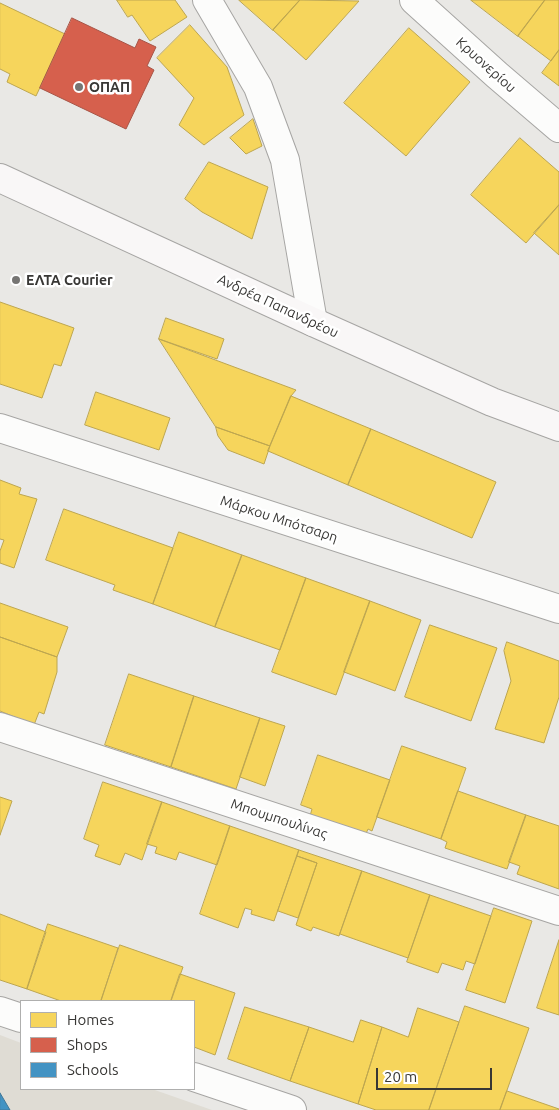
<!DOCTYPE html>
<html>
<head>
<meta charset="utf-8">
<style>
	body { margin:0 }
	#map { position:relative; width:559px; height:1110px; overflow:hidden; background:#e9e8e5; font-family:Ubuntu,sans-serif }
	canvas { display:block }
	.legend { position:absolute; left:20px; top:1000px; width:175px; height:90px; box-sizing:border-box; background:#fff; border:1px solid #afafae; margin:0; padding:6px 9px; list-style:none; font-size:15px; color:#383735 }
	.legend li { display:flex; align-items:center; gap:10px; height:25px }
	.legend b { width:25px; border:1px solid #afafae }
	.scale { position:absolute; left:376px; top:1068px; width:116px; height:22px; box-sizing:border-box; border:2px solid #383735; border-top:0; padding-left:6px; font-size:15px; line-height:18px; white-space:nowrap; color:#383735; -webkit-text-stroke:4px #fff; paint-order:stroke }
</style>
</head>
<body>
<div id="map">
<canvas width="559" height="1110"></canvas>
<ul class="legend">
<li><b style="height:14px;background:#f6d55c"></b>Homes</li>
<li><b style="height:14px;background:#d6604d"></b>Shops</li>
<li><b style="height:14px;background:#4393c3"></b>Schools</li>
</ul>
<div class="scale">20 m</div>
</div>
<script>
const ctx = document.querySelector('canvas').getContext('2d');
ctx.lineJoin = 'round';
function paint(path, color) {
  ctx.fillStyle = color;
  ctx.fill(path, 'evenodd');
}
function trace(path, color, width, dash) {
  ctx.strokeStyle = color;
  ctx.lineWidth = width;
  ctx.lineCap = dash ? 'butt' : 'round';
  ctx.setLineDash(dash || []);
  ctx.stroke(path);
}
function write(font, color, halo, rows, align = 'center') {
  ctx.font = font + ' Ubuntu,sans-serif';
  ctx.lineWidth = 5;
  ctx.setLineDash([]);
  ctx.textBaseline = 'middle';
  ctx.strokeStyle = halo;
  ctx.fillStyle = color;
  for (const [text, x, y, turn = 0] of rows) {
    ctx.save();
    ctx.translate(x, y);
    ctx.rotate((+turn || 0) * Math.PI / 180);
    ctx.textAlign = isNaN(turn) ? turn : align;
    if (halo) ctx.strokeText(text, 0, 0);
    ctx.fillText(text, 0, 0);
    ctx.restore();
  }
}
paint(new Path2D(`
	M 0,1035 L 21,1043 L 21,1089 L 152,1089 L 212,1110 L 0,1110 Z`), '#dfdcd4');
const homes = new Path2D(`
	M 117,0 L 175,0 L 187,17 L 150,41 L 132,15 L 128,17 Z
	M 239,0 L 300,0 L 273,30 Z
	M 300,0 L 359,1 L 306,60 L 273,30 Z
	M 471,0 L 545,0 L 518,36 Z
	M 545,0 L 559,0 L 559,50 L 551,61 L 518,36 Z
	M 0,3 L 65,34 L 36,96 L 7,82 L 10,74 L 0,69 Z
	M 190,25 L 227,67 L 244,115 L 204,145 L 179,125 L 194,98 L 157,58 Z
	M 409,28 L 470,82 L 406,156 L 344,103 Z
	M 559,50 L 559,86 L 542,73 Z
	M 253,119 L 262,146 L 246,154 L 230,138 Z
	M 520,138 L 559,172 L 559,205 L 526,243 L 471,195 Z
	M 209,162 L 268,187 L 252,239 L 202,212 L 185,199 Z
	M 559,205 L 559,255 L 534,233 Z
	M 0,302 L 74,328 L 61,366 L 54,364 L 42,398 L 0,384 Z
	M 166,318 L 224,339 L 217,359 L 159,339 Z
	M 159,339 L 296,390 L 291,396 L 270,446 L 216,427 Z
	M 96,392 L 170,418 L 159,450 L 85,425 Z
	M 291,396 L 371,429 L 348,485 L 268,451 Z
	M 216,427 L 270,446 L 264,464 L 228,450 L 218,436 Z
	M 371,429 L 496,482 L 472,538 L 348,485 Z
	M 0,480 L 21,488 L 19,494 L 37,499 L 14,568 L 0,563 L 0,551 L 4,540 L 0,539 Z
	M 64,509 L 173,548 L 153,604 L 113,590 L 115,585 L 46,560 Z
	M 179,532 L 242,555 L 215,627 L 153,604 Z
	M 242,555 L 306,578 L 280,650 L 215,627 Z
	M 306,578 L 370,601 L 336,695 L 272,672 Z
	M 370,601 L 421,620 L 395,691 L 344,672 Z
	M 0,603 L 68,627 L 57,657 L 0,637 Z
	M 430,625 L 497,648 L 471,721 L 405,697 Z
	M 0,637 L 57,657 L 57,672 L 44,714 L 39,712 L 34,725 L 0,711 Z
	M 507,642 L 559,661 L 559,697 L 544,743 L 495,729 L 511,681 L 504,651 Z
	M 129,674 L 194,696 L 171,767 L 105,745 Z
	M 194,696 L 260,718 L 236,789 L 171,767 Z
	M 260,718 L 285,726 L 265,786 L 240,777 Z
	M 402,746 L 466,768 L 441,839 L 377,817 Z
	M 318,755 L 390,780 L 372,831 L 368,829 L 365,836 L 310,816 L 312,809 L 301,805 Z
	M 103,782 L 162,802 L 142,860 L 125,853 L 120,865 L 95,856 L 99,845 L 84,839 Z
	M 458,791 L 526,815 L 507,869 L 445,848 L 447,842 L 441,839 Z
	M 0,797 L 12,801 L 0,835 Z
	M 162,802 L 230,826 L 217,865 L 179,852 L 176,860 L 155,853 L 157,847 L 147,844 Z
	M 526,815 L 559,826 L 559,889 L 517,874 L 520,866 L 509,862 Z
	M 230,826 L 299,850 L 274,921 L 251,914 L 252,910 L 245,908 L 238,928 L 200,914 Z
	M 299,850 L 362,871 L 339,936 L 313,927 L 311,931 L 296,925 L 317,863 L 297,856 Z
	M 297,856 L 317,863 L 298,918 L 278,911 Z
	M 362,871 L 430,895 L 408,958 L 340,934 Z
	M 430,895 L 491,916 L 475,964 L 466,961 L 463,970 L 442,963 L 438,973 L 407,962 Z
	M 494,908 L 532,921 L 505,1003 L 466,990 Z
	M 0,914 L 46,932 L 27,989 L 0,980 Z
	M 48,924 L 118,948 L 101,1001 L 61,1001 L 27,989 Z
	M 559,940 L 559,1015 L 537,1008 Z
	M 120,945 L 183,967 L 171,1001 L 101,1001 Z
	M 180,974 L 235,993 L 215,1055 L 194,1047 L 194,1001 L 171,1001 Z
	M 465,1006 L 529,1028 L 500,1110 L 429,1110 Z
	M 245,1007 L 309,1027 L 290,1081 L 228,1059 Z
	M 418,1008 L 459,1022 L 429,1110 L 376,1110 L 358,1104 L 382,1027 L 408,1037 Z
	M 361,1020 L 382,1027 L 358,1104 L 290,1081 L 309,1027 L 353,1042 Z
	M 507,1091 L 559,1109 L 559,1110 L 500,1110 Z`);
paint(homes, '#f6d55c');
trace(homes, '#bda650', 1);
const shops = new Path2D(`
	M 72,18 L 135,48 L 139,39 L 156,47 L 147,66 L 154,70 L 126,129 L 40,88 Z`);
paint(shops, '#d6604d');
trace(shops, '#a75446', 1);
const schools = new Path2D(`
	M 0,1093 L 10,1110 L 0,1110 Z`);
paint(schools, '#4393c3');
trace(schools, '#407798', 1);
const street = new Path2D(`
	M 207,0 L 258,87 L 285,160 L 313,322
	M 414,0 L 497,75 L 559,128
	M 0,428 L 559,609
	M 0,727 L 559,911
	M 0,1011 L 21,1018
	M 194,1077 L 292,1110`);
const secondary = new Path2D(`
	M 0,178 L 313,322 L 492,402 L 559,427`);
trace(street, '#a6a5a3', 30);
trace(secondary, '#a6a5a3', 30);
trace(street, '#fcfcfb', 28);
trace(secondary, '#f9f7f7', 28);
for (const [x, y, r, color] of [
	[79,87,5,"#767573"],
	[16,280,5,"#767573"]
]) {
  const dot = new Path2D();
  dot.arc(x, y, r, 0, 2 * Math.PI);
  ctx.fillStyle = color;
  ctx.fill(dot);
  trace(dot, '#fff', 2);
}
write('14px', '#383735', '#fff', [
	["Κρυονερίου",486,65,42],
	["Ανδρέα Παπανδρέου",278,306,25],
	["Μάρκου Μπότσαρη",279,519,18],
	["Μπουμπουλίνας",279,819,18]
]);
write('bold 14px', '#383735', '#fff', [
	["ΟΠΑΠ",89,87],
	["ΕΛΤΑ Courier",26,280]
], 'left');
</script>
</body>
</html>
